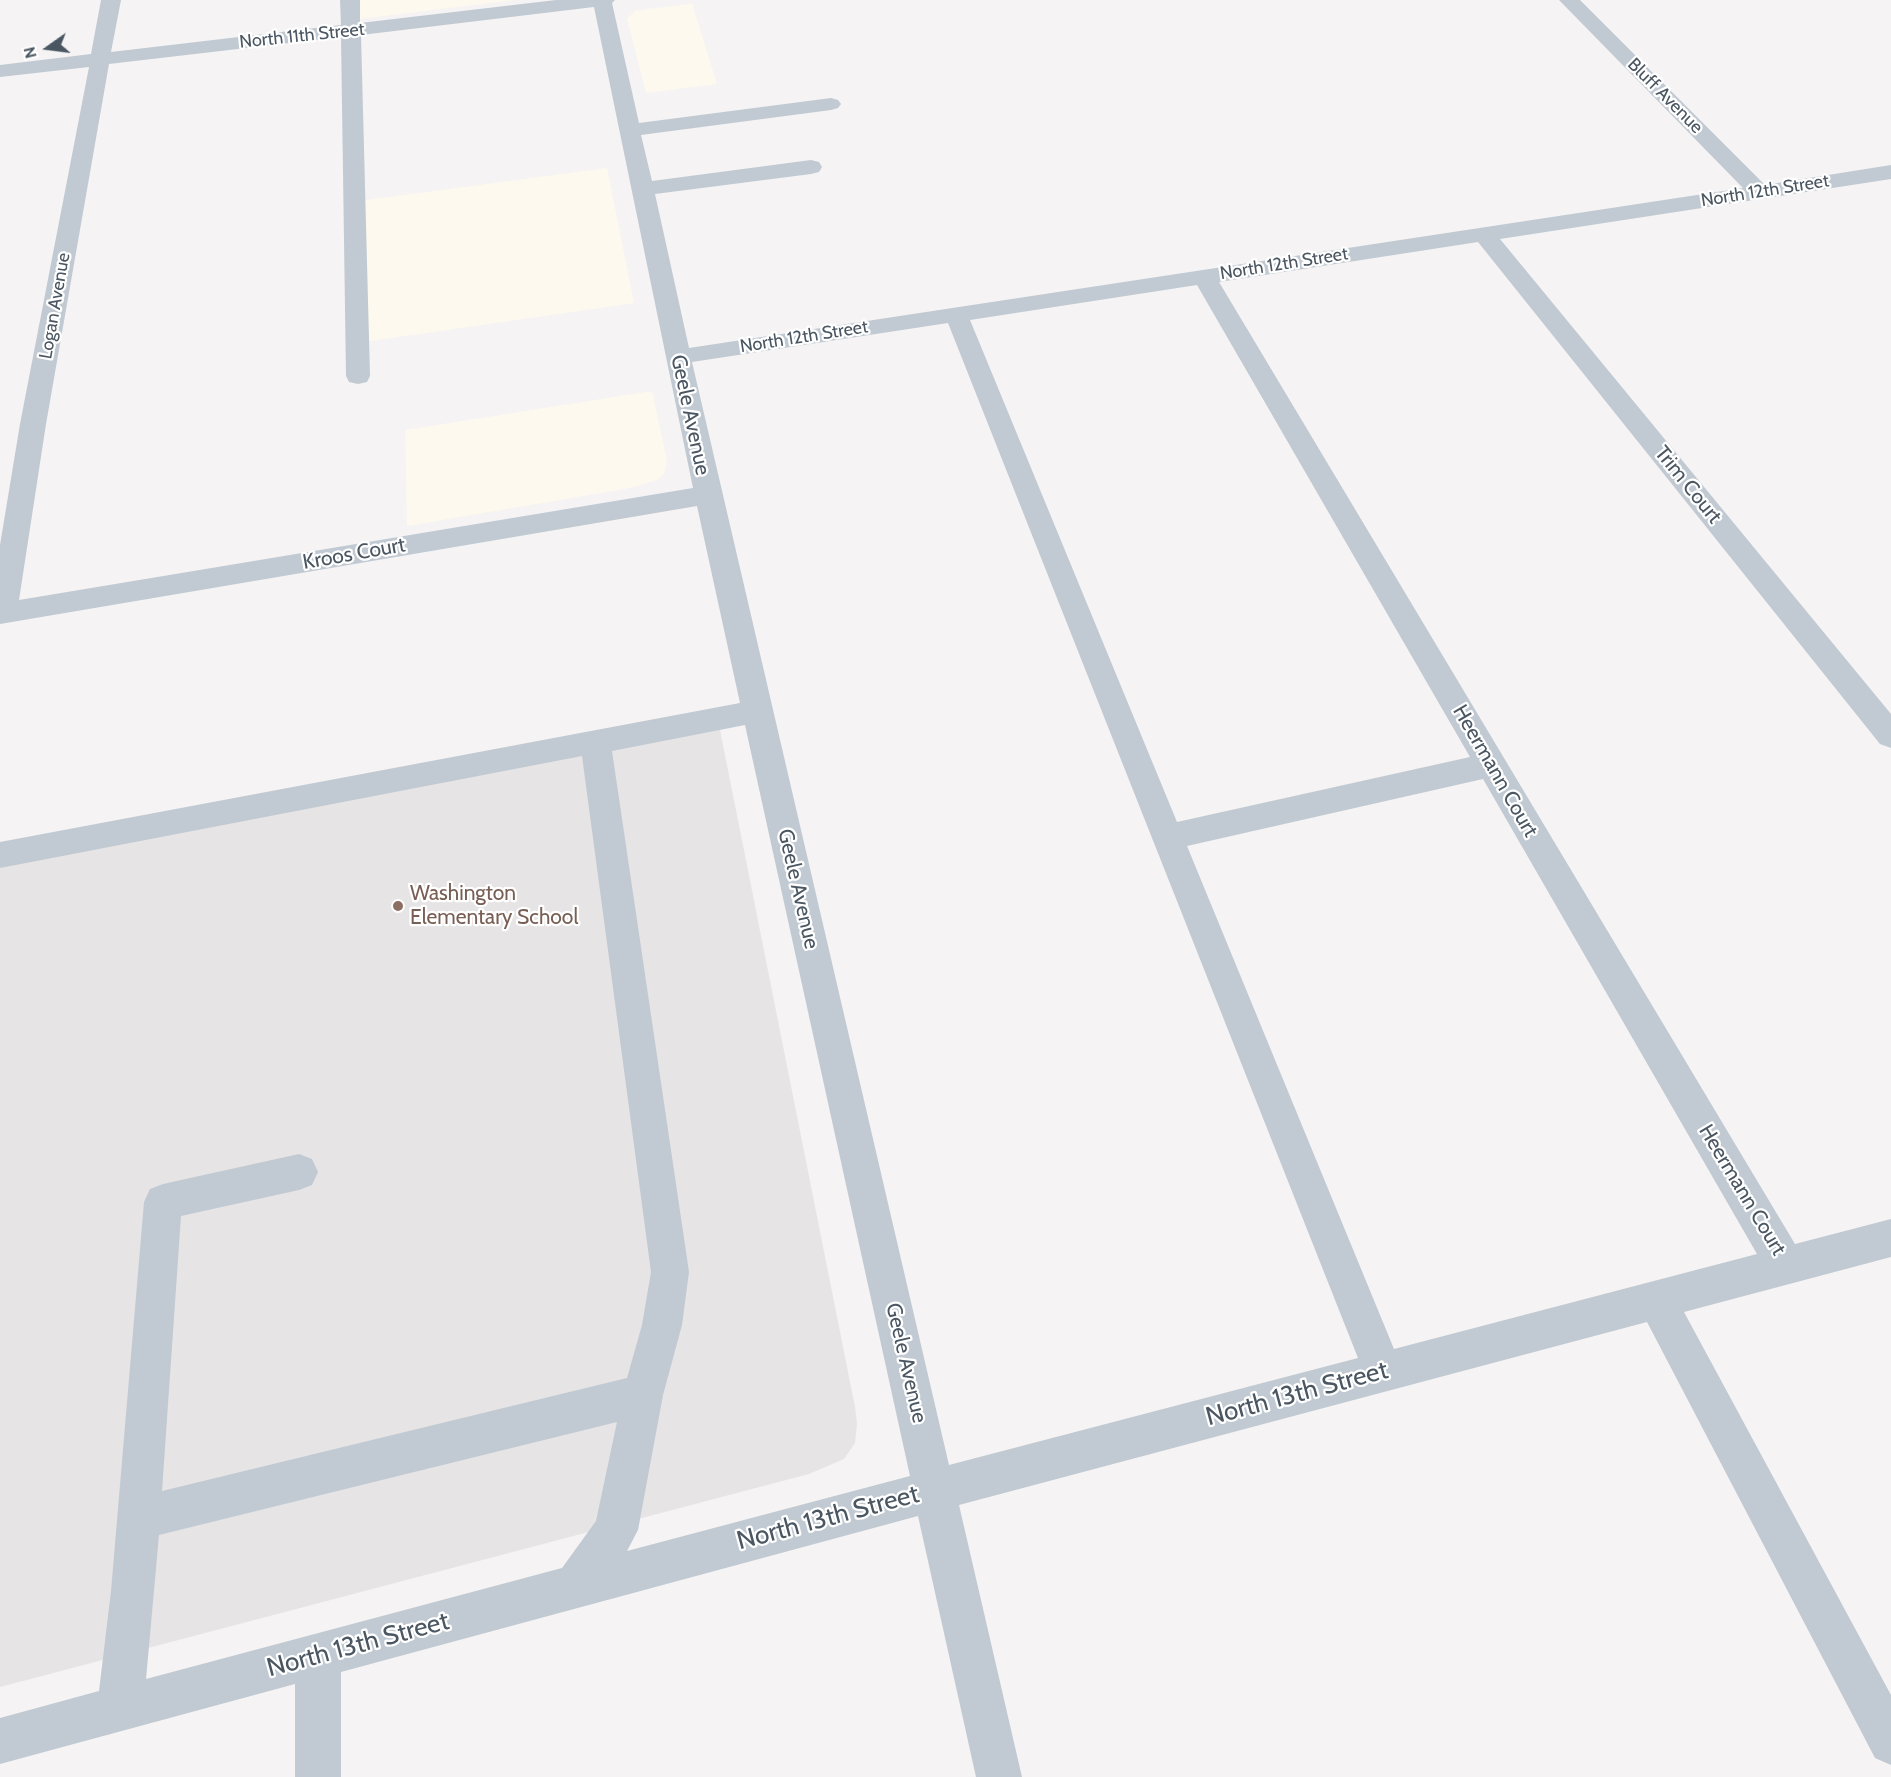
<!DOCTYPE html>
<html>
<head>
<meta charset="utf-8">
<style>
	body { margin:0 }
	#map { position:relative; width:1891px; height:1777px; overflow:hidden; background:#f5f3f3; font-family:Cabin,sans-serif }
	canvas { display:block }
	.north { position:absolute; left:18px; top:18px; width:60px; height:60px; -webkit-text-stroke:4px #fff; paint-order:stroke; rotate:256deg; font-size:16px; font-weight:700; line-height:24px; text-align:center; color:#4a5661 }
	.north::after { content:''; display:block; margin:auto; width:21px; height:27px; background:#4a5661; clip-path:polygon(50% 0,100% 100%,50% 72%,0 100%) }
</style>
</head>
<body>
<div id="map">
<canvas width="1891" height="1777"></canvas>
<div class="north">N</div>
</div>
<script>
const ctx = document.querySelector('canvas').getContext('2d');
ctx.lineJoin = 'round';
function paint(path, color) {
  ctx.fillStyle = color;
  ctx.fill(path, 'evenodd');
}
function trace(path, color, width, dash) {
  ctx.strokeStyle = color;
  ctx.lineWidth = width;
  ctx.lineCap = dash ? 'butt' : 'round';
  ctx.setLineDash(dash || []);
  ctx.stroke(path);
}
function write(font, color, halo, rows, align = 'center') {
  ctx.font = font + ' Cabin,sans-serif';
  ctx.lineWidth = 4.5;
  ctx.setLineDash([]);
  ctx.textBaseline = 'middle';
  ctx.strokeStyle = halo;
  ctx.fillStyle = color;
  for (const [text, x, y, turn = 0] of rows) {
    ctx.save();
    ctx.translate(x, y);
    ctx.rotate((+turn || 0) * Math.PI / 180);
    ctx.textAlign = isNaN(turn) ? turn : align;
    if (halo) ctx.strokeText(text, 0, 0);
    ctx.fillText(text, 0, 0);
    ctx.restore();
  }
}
paint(new Path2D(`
	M 359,0 L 515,0 L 360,19 Z
	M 692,4 L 717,84 L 646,93 L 627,19 L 635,11 L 647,9 Z
	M 607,168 L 634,303 L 364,342 L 359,201 Z
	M 652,391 L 667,461 L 664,474 L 657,480 L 630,488 L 407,526 L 405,430 Z`), '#fdf9ef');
paint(new Path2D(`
	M 719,725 L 855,1407 L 857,1424 L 855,1443 L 844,1459 L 809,1474 L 0,1687 L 0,862 Z`), '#e6e4e5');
paint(new Path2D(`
	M 101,0 L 121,0 L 111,52 L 341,25 L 340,0 L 360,0 L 360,23 L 556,0 L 615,0 L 612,3 L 639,123 L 831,98 L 838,100 L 841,104 L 838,108 L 831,110 L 641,135 L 652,181 L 811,160 L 819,162 L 822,167 L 819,172 L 811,174 L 655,194 L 689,348 L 1743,188 L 1559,0 L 1580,0 L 1765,185 L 1891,165 L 1891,179 L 1500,239 L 1891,714 L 1891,748 L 1880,744 L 1478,242 L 1219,282 L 1795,1244 L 1891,1219 L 1891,1257 L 1684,1312 L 1891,1695 L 1891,1765 L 1875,1758 L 1647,1322 L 959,1505 L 1022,1777 L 976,1777 L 918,1516 L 341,1672 L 341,1777 L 295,1777 L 295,1684 L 0,1764 L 0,1718 L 99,1691 L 111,1591 L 144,1202 L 150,1189 L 163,1184 L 299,1154 L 312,1159 L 318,1172 L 312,1185 L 299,1190 L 181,1216 L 162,1491 L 627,1378 L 642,1325 L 651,1272 L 582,756 L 0,868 L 0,842 L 740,703 L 697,506 L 0,624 L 0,545 L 20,424 L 89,67 L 0,77 L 0,65 L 91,54 ZM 594,7 L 693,488 L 19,600 L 46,424 L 109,64 L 341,37 L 346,376 L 349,382 L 358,384 L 367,382 L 370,376 L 361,35 ZM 1197,285 L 1470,757 L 1177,822 L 970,320 ZM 948,323 L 1358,1358 L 949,1465 L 692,362 ZM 745,725 L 910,1476 L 627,1551 L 638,1530 L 663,1395 L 682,1325 L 689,1272 L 612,751 ZM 1483,779 L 1757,1254 L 1394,1349 L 1187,846 ZM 617,1422 L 596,1521 L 562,1568 L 146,1679 L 159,1535 Z`), '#c1cad2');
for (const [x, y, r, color] of [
	[398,906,6,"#8d6e63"]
]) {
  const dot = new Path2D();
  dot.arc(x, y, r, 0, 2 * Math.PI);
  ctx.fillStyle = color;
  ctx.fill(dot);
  trace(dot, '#fff', 2);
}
write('18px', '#4a5661', '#fff', [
	["North 11th Street",302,36,-6],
	["Bluff Avenue",1665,96,45],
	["North 12th Street",1765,191,-9],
	["North 12th Street",1284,264,-9],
	["Logan Avenue",55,306,-80],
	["North 12th Street",804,337,-9]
]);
write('21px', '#4a5661', '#fff', [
	["Geele Avenue",690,415,78],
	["Trim Court",1688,485,51],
	["Kroos Court",354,554,-10],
	["Heermann Court",1495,771,60],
	["Geele Avenue",798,889,77],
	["Heermann Court",1742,1190,59],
	["Geele Avenue",906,1363,77]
]);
write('21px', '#785e54', '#fff', [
	["Washington",410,894],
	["Elementary School",410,918]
], 'left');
write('26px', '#4a5661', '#fff', [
	["North 13th Street",1297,1394,-15],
	["North 13th Street",828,1518,-15],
	["North 13th Street",358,1645,-15]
]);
</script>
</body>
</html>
